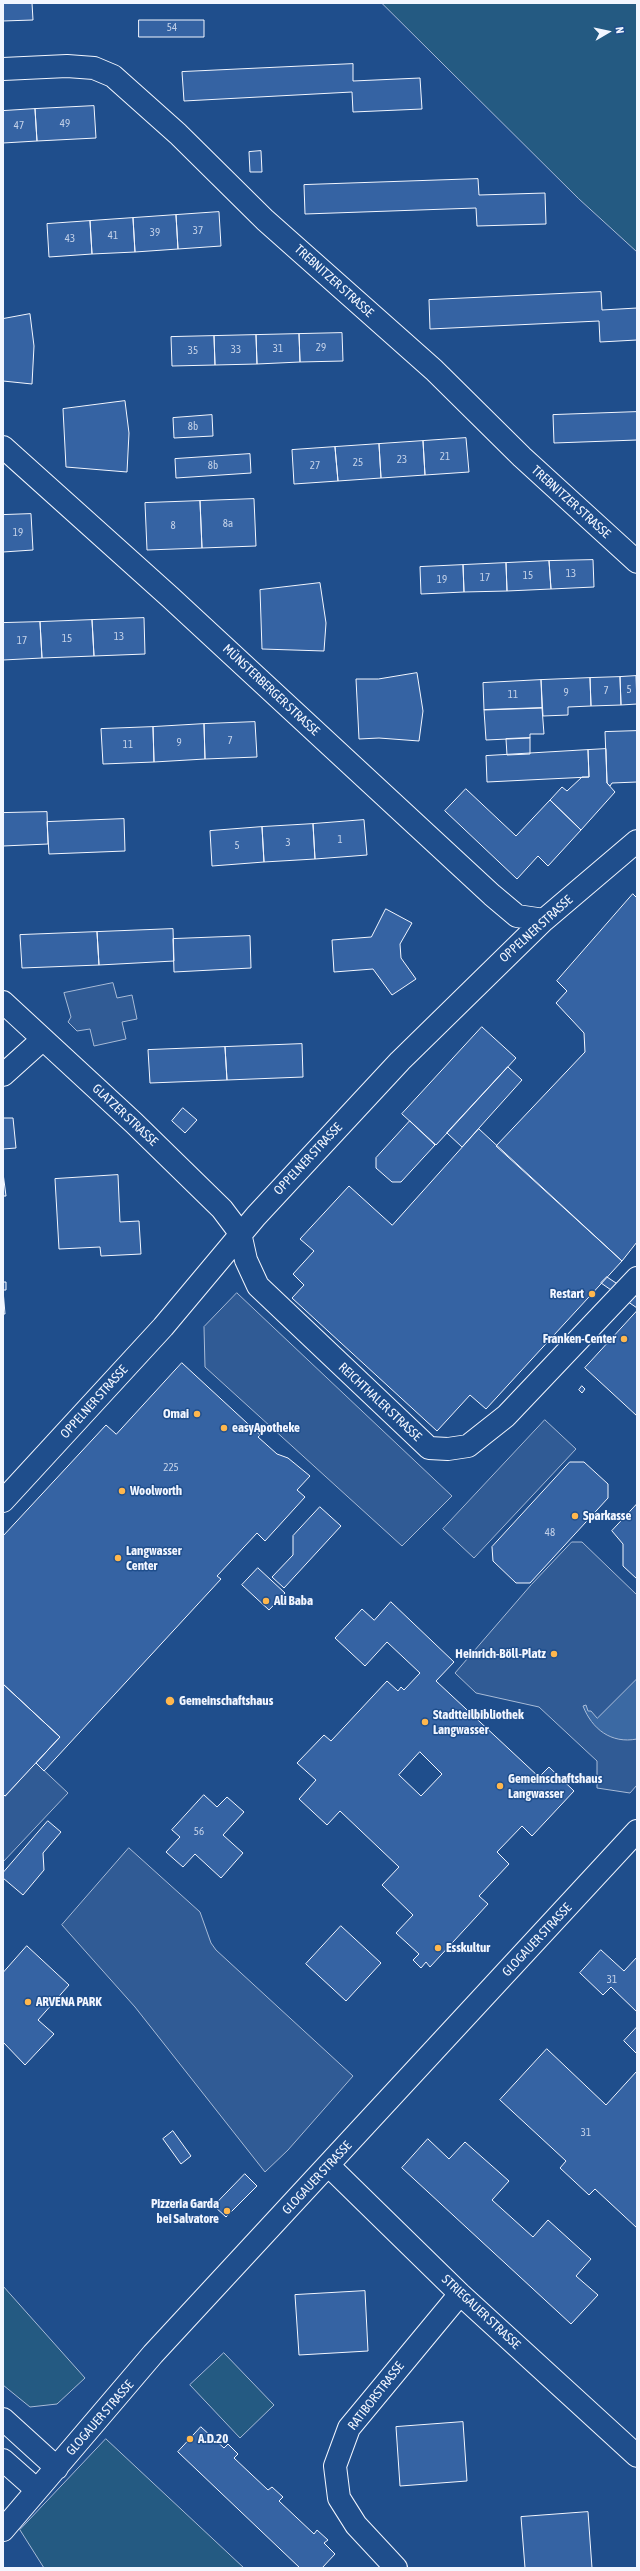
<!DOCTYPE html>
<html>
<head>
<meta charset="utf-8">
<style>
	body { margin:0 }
	#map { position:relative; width:640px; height:2571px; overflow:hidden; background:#1f4e8c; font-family:"Asap Condensed",sans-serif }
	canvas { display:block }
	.frame { position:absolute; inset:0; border:4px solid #f2f6ff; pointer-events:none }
	.north { position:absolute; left:588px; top:12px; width:40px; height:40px; -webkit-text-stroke:3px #1f4e8c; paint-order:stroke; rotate:81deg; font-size:11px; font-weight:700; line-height:16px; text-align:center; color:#f2f6ff }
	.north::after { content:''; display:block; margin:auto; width:14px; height:18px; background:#f2f6ff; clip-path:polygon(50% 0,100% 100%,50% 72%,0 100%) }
</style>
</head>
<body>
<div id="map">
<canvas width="640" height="2571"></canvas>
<div class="frame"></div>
<div class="north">N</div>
</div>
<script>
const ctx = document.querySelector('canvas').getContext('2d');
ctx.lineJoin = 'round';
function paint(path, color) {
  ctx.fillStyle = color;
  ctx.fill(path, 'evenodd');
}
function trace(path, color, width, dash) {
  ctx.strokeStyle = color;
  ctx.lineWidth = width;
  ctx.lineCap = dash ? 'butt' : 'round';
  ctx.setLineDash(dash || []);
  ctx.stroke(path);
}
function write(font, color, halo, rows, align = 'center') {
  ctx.font = font + ' "Asap Condensed",sans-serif';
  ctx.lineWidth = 3;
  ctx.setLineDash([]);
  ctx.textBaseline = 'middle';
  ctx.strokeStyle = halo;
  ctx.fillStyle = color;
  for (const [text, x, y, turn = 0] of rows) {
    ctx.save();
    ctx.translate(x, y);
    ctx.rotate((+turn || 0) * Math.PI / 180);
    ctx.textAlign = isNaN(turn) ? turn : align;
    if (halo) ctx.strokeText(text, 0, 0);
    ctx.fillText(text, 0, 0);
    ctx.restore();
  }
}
const green = new Path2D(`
	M 382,3 L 637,3 L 637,252 L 579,199 Z
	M 3,2286 L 85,2378 L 57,2404 L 30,2407 L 3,2385 Z
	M 224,2353 L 274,2405 L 240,2438 L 190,2385 Z
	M 106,2439 L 244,2568 L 44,2568 L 20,2530 Z`);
paint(green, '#245a82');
trace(green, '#a8bbd7', 1);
const parking = new Path2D(`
	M 113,983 L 117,998 L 132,995 L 137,1019 L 122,1022 L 126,1039 L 94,1046 L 90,1029 L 77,1031 L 68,1022 L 71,1017 L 64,993 Z
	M 237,1293 L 452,1496 L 402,1546 L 205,1367 L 204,1327 Z
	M 545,1420 L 576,1449 L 474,1558 L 443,1529 Z
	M 572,1542 L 582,1542 L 637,1595 L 637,1785 L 630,1793 L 597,1788 L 597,1761 L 539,1707 L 476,1693 L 455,1673 L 531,1585 Z
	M 36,1763 L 68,1793 L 3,1862 L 3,1794 L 5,1796 Z
	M 129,1848 L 200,1912 L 211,1943 L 216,1950 L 353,2076 L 288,2150 L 265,2172 L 135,2007 L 62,1925 Z`);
paint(parking, '#305b95');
trace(parking, '#a8bbd7', 1);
const water = new Path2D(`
	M 637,1679 L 637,1739 C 611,1744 592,1729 583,1706 L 586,1705 L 588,1711 L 591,1711 L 597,1718 Z`);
paint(water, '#3b69a3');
trace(water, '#a8bbd7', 1);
const building = new Path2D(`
	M 3,3 L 32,3 L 33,20 L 3,21 Z
	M 139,20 L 204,20 L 204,37 L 139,37 Z
	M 353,64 L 353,81 L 420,78 L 422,109 L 353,112 L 352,92 L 184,101 L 182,72 Z
	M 94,106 L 96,138 L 37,141 L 35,109 Z
	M 35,109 L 37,141 L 3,143 L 3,111 Z
	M 261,151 L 262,172 L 250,172 L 249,152 Z
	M 478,179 L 479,195 L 545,193 L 546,224 L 477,226 L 476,208 L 305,214 L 304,185 Z
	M 219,212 L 221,246 L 178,249 L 176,215 Z
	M 176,215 L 178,249 L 135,252 L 133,218 Z
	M 133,218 L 135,252 L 92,254 L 90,221 Z
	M 90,221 L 92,254 L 49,257 L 47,224 Z
	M 601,292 L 602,310 L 637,308 L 637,340 L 600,342 L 599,321 L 430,329 L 429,300 Z
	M 30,314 L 34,346 L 32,384 L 3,381 L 3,319 Z
	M 342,333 L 343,361 L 300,362 L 299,334 Z
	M 299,334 L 300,362 L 257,364 L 256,335 Z
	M 256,335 L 257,364 L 215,365 L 214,336 Z
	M 214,336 L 215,365 L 172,366 L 171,337 Z
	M 125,401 L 129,433 L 127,472 L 66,467 L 63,409 Z
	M 637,412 L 637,440 L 554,443 L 553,415 Z
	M 212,415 L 213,436 L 174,438 L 173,418 Z
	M 466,438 L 469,472 L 425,475 L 423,441 Z
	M 423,441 L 425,475 L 381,478 L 379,444 Z
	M 379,444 L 381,478 L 338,481 L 335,447 Z
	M 335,447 L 338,481 L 294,484 L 292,450 Z
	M 250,454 L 251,473 L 176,478 L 175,459 Z
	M 254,499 L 256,546 L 202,548 L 200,501 Z
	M 200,501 L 202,548 L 147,550 L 145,503 Z
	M 31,514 L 33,550 L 3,552 L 3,515 Z
	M 593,560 L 594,587 L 551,589 L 549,561 Z
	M 549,561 L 551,589 L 507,591 L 506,563 Z
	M 506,563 L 507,591 L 464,592 L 463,565 Z
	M 463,565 L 464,592 L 421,594 L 420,567 Z
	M 320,583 L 326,623 L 324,651 L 262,649 L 260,590 Z
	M 144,618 L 145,654 L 94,656 L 92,620 Z
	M 92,620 L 94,656 L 42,658 L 40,622 Z
	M 40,622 L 42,658 L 3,660 L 3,623 Z
	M 417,673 L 423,711 L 419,741 L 379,738 L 359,739 L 356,679 L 378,679 Z
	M 636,676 L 637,704 L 621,705 L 620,677 Z
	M 620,677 L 621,705 L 591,706 L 590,678 Z
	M 590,678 L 591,706 L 568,707 L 568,715 L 543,716 L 541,680 Z
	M 541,680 L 542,708 L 484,710 L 483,683 Z
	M 542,708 L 544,734 L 530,734 L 530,738 L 486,740 L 484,710 Z
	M 255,722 L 257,757 L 205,759 L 204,724 Z
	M 204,724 L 205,759 L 154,762 L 153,727 Z
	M 153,727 L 154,762 L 103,764 L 101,729 Z
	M 637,731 L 637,782 L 612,783 L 610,786 L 607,783 L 605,732 Z
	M 530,738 L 530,754 L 507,755 L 506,739 Z
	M 606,749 L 607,783 L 615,792 L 581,830 L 550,800 L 562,787 L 567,791 L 582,777 L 589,777 L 588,750 Z
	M 588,750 L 589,777 L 487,782 L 486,756 Z
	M 466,789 L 516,836 L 550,800 L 581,830 L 548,866 L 538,856 L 517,879 L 445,811 Z
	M 47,812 L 48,844 L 3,846 L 3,813 Z
	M 124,819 L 125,851 L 49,854 L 47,822 Z
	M 364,820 L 367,855 L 315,859 L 313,824 Z
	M 313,824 L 315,859 L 264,862 L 262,827 Z
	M 262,827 L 264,862 L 212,866 L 210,831 Z
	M 633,894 L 637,898 L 637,1242 L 622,1261 L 496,1146 L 585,1052 L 584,1033 L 556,1003 L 567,991 L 557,981 Z
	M 386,909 L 412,923 L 400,944 L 401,958 L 416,979 L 392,995 L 373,969 L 334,972 L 332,940 L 371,937 Z
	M 173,929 L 174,961 L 99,965 L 97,932 Z
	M 97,932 L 99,965 L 22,968 L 20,935 Z
	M 250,936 L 251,968 L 174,972 L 173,939 Z
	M 482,1027 L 516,1058 L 436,1145 L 402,1114 Z
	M 302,1044 L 303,1077 L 227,1080 L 225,1047 Z
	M 225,1047 L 227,1080 L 150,1083 L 148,1050 Z
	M 508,1067 L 522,1080 L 462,1147 L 447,1133 Z
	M 183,1108 L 197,1120 L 185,1133 L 172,1121 Z
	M 3,1118 L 13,1118 L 16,1148 L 3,1149 Z
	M 410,1121 L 435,1145 L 401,1182 L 392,1182 L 376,1168 L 376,1158 Z
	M 479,1129 L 622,1261 L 486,1409 L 470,1395 L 437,1431 L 292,1298 L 304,1285 L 293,1274 L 314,1251 L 300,1239 L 349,1186 L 392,1225 Z
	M 3,1173 L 6,1196 L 3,1196 Z
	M 118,1175 L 120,1222 L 139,1221 L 141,1254 L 101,1256 L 100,1247 L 59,1249 L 55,1179 Z
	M 607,1277 L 637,1297 L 637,1308 L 601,1283 Z
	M 3,1282 L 6,1282 L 6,1290 L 3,1290 L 5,1314 L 3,1314 Z
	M 637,1311 L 637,1416 L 585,1368 Z
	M 182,1363 L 260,1435 L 258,1437 L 277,1454 L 288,1458 L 310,1476 L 297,1490 L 305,1497 L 265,1541 L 257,1533 L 217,1576 L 221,1579 L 44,1771 L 36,1763 L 60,1737 L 3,1684 L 3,1536 L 106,1425 L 116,1434 Z
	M 582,1386 L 585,1389 L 582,1393 L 579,1390 Z
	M 570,1462 L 584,1462 L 608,1484 L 608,1498 L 530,1583 L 516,1583 L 493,1561 L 492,1547 Z
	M 637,1504 L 637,1579 L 623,1566 L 623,1544 L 612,1531 Z
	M 320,1507 L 341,1526 L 284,1588 L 272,1577 L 293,1555 L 293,1536 Z
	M 258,1568 L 285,1593 L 269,1610 L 242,1585 Z
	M 391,1602 L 454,1662 L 436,1681 L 539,1777 L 549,1767 L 574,1791 L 532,1836 L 522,1826 L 497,1852 L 509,1864 L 479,1896 L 488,1904 L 430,1967 L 426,1962 L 421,1968 L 413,1960 L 419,1954 L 396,1933 L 413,1915 L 382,1885 L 399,1867 L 340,1811 L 327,1825 L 299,1799 L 316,1780 L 297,1763 L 324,1735 L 331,1741 L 387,1681 L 398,1691 L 401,1687 L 404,1690 L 420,1673 L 387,1642 L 365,1666 L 335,1638 L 362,1609 L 374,1620 ZM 420,1752 L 442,1774 L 421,1796 L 399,1775 Z
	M 3,1684 L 60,1737 L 5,1796 L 3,1794 Z
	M 204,1795 L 217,1807 L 227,1797 L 244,1812 L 223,1835 L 243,1853 L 221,1878 L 195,1854 L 183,1867 L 166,1852 L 180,1837 L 172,1830 Z
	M 48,1821 L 61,1832 L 43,1853 L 44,1870 L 23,1895 L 3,1878 L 3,1873 Z
	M 341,1926 L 381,1963 L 346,2001 L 306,1964 Z
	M 27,1946 L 69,1985 L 38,2020 L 54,2034 L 25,2065 L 3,2042 L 3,1973 Z
	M 601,1950 L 624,1971 L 637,1957 L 637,2012 L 611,1987 L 603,1995 L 580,1973 Z
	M 637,2027 L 637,2054 L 624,2041 Z
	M 547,2049 L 606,2105 L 637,2071 L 637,2228 L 595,2189 L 589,2195 L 560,2168 L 566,2161 L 500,2100 Z
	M 173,2131 L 191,2156 L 181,2164 L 163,2139 Z
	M 428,2139 L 449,2159 L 465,2142 L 509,2181 L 492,2200 L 533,2237 L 548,2220 L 591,2259 L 576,2276 L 598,2295 L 571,2324 L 402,2168 Z
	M 245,2174 L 257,2186 L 226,2217 L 214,2206 Z
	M 365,2291 L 368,2351 L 299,2355 L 295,2295 Z
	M 463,2422 L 467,2481 L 400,2486 L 396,2427 Z
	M 201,2427 L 224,2448 L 228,2444 L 238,2454 L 234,2458 L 268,2490 L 272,2487 L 283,2497 L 279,2501 L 314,2534 L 317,2530 L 328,2540 L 324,2543 L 335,2554 L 322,2568 L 300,2568 L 178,2452 Z
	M 588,2512 L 592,2568 L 525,2568 L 521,2517 Z`);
paint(building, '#3563a3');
trace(building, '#f2f6ff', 1);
const minor = new Path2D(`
	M 3,69 L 67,66 L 94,68 L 113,76 L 178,134 L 265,220 L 434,370 L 522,457 L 637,562
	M 3,447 L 170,597 L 492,895 L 517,916 L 544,920
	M 3,1002 L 134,1123 L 222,1209 L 240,1233 L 246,1260 L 258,1286 L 429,1448 L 448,1449 L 468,1446 L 506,1416 L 637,1278
	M 3,1075 L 43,1039
	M 3,1501 L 163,1327 L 256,1216 L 400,1061 L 544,920 L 637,841
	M 328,2165 L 460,2294 L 637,2456
	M 3,2419 L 57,2468
	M 3,2460 L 37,2490
	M 3,2530 L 153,2354 L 637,1831
	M 396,2568 L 356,2525 L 339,2498 L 335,2466 L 349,2428 L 460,2294`);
trace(minor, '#f2f6ff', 24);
trace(minor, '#1f4e8c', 22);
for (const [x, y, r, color] of [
	[592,1294,4,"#ffb74d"],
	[624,1339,4,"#ffb74d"],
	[197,1414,4,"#ffb74d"],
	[224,1428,4,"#ffb74d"],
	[122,1491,4,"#ffb74d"],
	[575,1516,4,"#ffb74d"],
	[118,1558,4,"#ffb74d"],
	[266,1601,4,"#ffb74d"],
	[554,1654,4,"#ffb74d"],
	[170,1701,5,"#ffb74d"],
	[425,1722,4,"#ffb74d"],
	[500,1786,4,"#ffb74d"],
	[438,1948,4,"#ffb74d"],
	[28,2002,4,"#ffb74d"],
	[227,2211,4,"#ffb74d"],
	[190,2439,4,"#ffb74d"]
]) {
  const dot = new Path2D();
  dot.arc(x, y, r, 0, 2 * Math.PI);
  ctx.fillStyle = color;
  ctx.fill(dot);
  trace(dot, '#1f4e8c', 1.5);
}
write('11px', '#c3d1e8', null, [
	["54",172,28],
	["49",65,124],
	["47",19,126],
	["37",198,231],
	["39",155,233],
	["41",113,236],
	["43",70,239],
	["29",321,348],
	["31",278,349],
	["33",236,350],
	["35",193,351],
	["8b",193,427],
	["21",445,457],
	["23",402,460],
	["25",358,463],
	["8b",213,466],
	["27",315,466],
	["8a",228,524],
	["8",173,526],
	["19",18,533],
	["13",571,574],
	["15",528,576],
	["17",485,578],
	["19",442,580],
	["13",119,637],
	["15",67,639],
	["17",22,641],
	["5",629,690],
	["7",606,691],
	["9",566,693],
	["11",513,695],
	["7",230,741],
	["9",179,743],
	["11",128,745],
	["1",340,840],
	["3",288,843],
	["5",237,846],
	["225",171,1468],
	["48",550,1533],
	["56",199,1832],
	["31",612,1980],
	["31",586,2133]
]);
write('13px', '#f2f6ff', '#1f4e8c', [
	["TREBNITZER STRASSE",334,281,42],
	["TREBNITZER STRASSE",571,502,42],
	["MÜNSTERBERGER STRASSE",271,690,43],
	["OPPELNER STRASSE",536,929,-42],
	["GLATZER STRASSE",125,1115,43],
	["OPPELNER STRASSE",308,1159,-47],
	["OPPELNER STRASSE",94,1402,-48],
	["REICHTHALER STRASSE",380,1402,43],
	["GLOGAUER STRASSE",537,1940,-47],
	["GLOGAUER STRASSE",317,2178,-47],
	["STRIEGAUER STRASSE",481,2312,43],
	["RATIBORSTRASSE",376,2396,-52],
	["GLOGAUER STRASSE",100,2418,-49]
]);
write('bold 13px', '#f2f6ff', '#1f4e8c', [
	["Restart",584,1294,"right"],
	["Franken-Center",616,1339,"right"],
	["Omai",189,1414,"right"],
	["easyApotheke",232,1428],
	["Woolworth",130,1491],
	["Sparkasse",583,1516],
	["Langwasser",126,1551],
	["Center",126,1566],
	["Ali Baba",274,1601],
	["Heinrich-Böll-Platz",546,1654,"right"],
	["Gemeinschaftshaus",179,1701],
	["Stadtteilbibliothek",433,1715],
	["Langwasser",433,1730],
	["Gemeinschaftshaus",508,1779],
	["Langwasser",508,1794],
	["Esskultur",446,1948],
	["ARVENA PARK",36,2002],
	["Pizzeria Garda",219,2204,"right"],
	["bei Salvatore",219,2219,"right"],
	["A.D.20",198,2439]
], 'left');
</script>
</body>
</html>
